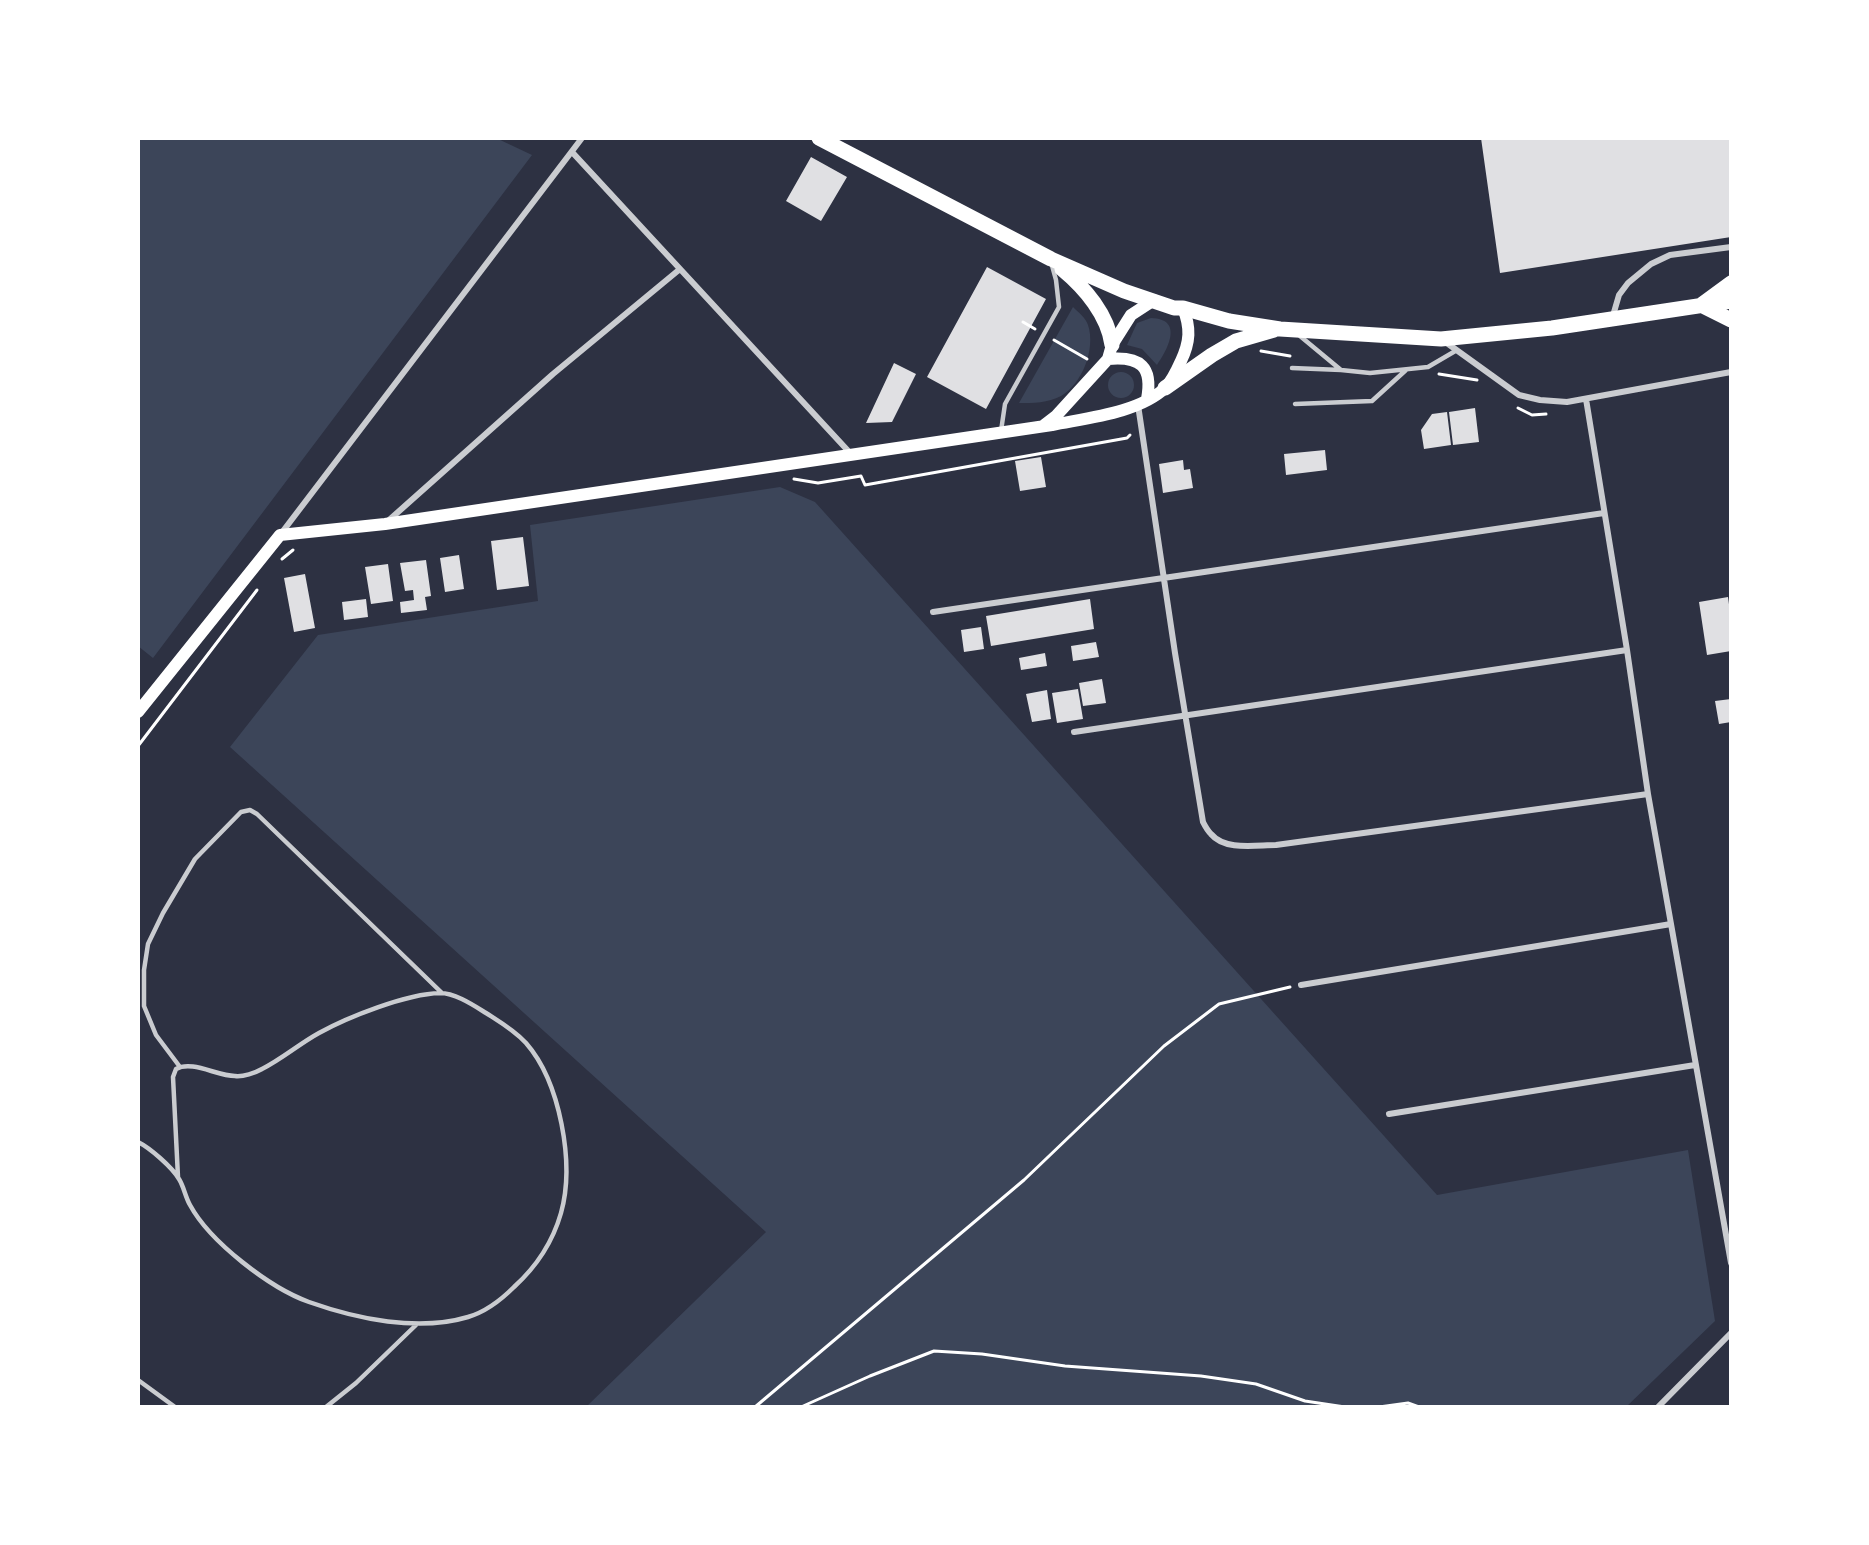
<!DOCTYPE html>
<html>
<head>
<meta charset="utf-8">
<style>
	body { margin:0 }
	#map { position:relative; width:1869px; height:1545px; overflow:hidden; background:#2d3142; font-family:Ubuntu,sans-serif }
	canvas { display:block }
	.frame { position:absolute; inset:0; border:140px solid #fff; pointer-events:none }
</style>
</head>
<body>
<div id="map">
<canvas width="1869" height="1545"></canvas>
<div class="frame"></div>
</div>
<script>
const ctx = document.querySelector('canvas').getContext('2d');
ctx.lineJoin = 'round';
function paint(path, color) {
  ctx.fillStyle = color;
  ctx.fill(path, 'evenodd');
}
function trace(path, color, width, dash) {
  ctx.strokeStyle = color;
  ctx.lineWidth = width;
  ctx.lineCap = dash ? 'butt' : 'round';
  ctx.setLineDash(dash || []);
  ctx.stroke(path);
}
paint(new Path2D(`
	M 138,138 L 496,138 L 532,155 L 153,658 L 138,646 Z
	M 1073,307 C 1078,312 1086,318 1088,325 C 1096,349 1082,384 1061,396 C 1048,403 1033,403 1019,403 Z
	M 1151,318 C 1184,319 1168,349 1157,365 L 1142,349 L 1127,345 L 1137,323 Z
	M1108 385a13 13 0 1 1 26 0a13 13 0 1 1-26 0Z
	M 780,487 L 815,502 L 1437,1195 L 1688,1150 L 1715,1321 L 1626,1407 L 586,1407 L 766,1232 L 230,747 L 318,635 L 538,601 L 530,525 Z`), '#3c4559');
paint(new Path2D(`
	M 1481,138 L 1731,138 L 1731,237 L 1500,273 Z
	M 811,157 L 847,177 L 821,221 L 786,201 Z
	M 987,267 L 1046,299 L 986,409 L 927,377 Z
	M 894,363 L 916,374 L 892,422 L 866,423 Z
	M 1475,408 L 1479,442 L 1453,445 L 1449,412 Z
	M 1447,412 L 1451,445 L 1424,449 L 1421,430 L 1432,414 Z
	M 1325,450 L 1327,470 L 1286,475 L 1284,454 Z
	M 1041,457 L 1046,487 L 1020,491 L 1015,461 Z
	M 1183,460 L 1184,470 L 1190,469 L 1193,488 L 1163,493 L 1159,464 Z
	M 523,537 L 529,586 L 497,590 L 491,541 Z
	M 459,555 L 464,589 L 445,592 L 440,558 Z
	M 426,560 L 431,596 L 425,597 L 427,610 L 401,613 L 400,602 L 414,600 L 413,590 L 405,591 L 400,563 Z
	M 388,564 L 393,601 L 371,604 L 365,567 Z
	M 305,574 L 315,628 L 294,632 L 284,578 Z
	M 1728,597 L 1731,619 L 1731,651 L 1707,655 L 1699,602 Z
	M 366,599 L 368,617 L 344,620 L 342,602 Z
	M 1090,599 L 1094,629 L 991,646 L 986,616 Z
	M 981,627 L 984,649 L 964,652 L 961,630 Z
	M 1096,642 L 1099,657 L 1073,661 L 1071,646 Z
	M 1045,653 L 1047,666 L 1021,670 L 1019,658 Z
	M 1102,679 L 1106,703 L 1083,706 L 1079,683 Z
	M 1078,689 L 1083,719 L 1057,723 L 1052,693 Z
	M 1047,690 L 1051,719 L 1032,722 L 1026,694 Z
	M 1731,699 L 1731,722 L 1719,724 L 1715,701 Z`), '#e0e0e3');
trace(new Path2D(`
	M 1023,322 L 1035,329
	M 1054,340 L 1087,359
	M 1261,351 L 1290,356
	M 1439,374 L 1477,380
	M 1518,408 L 1532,415 L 1546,414
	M 794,479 L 818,483 L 861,476 L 865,485 L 1127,438 L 1130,435
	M 282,559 L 293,550
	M 138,746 L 257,590
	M 755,1407 L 1024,1180 L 1164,1046 L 1219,1004 L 1290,987
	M 801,1407 L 870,1376 L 934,1351 L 982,1354 L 1065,1366 L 1201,1376 L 1256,1384 L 1305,1401 L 1345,1407
	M 1379,1407 L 1408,1403 L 1419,1407`), '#fff', 3);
trace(new Path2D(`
	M 1300,336 L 1341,370 L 1370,373 L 1428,367 L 1457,350
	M 1292,368 L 1341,370
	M 1295,404 L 1372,401 L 1406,370
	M 1001,431 L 1005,404 L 1059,307 L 1056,280 L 1051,262
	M 180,1067 L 156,1035 L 144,1006 L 144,970 L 148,944 L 163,913 L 195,859 L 241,812 L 250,810 L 257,814 L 442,993
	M 138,1142 C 150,1148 172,1167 179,1179 C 184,1187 185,1196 190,1205 C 210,1242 270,1288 309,1302 C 357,1319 418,1332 468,1317 C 485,1312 501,1300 514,1287 C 536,1267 553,1241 561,1213 C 575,1163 560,1082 526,1043 C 514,1030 500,1022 486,1013 C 473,1005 455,993 440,993 C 406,994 348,1017 319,1033 C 299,1044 282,1059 262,1069 C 255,1073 243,1077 235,1076 C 217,1076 192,1060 176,1069 L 173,1077 L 178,1177
	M 138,1380 L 175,1407
	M 326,1407 L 356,1383 L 416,1325`), '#caccd0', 4.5);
trace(new Path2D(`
	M 572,152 L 851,454
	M 1612,319 L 1619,295 L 1628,283 L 1651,264 L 1670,255 L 1731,247
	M 1444,341 L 1519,395 L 1540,400 L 1567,402 L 1731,372
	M 1586,399 L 1627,650 L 1648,794 L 1731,1263
	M 1138,405 L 1175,653 L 1203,822 C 1205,826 1208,831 1211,834 C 1225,851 1256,845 1276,845 L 1648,794
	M 388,521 L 553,374 L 680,269
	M 280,535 L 582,138
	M 933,612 L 1604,513
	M 1074,732 L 1627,650
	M 1301,985 L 1671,924
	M 1389,1114 L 1695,1065
	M 1658,1407 L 1731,1333`), '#caccd0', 6);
trace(new Path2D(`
	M 1108,359 C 1141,356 1153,367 1147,399
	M 1043,426 L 1056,416 L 1108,359 L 1112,345 L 1131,315 L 1154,300
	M 138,712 L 280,535 L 385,524 L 1052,425 C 1086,418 1139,413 1165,388 C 1172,381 1177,370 1181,361 C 1190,342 1191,328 1183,308`), '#fff', 12);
trace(new Path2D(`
	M 819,138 L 1051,259 L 1124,291 L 1174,308 L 1183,308 L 1229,321 L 1280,329 L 1441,339 L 1552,328 L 1731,301
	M 1062,269 C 1085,288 1108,315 1112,345
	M 1731,283 L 1701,305 L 1731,320
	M 1165,388 L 1212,355 L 1236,341 L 1274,330`), '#fff', 15);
</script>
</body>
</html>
